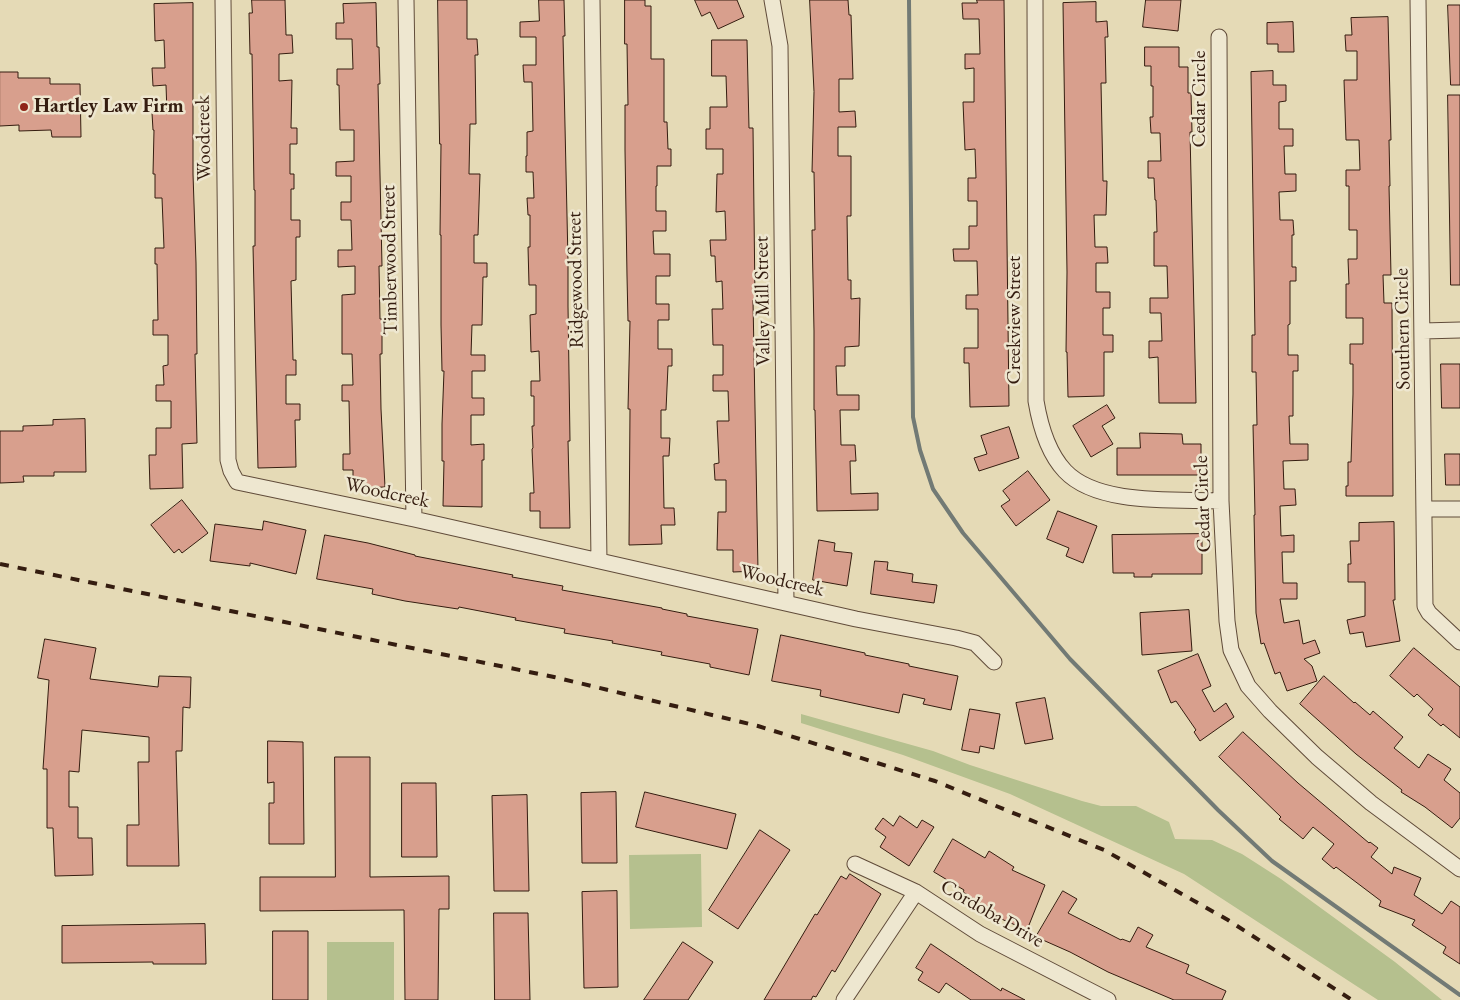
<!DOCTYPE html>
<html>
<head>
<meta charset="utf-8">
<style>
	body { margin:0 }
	canvas { display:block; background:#e5dab6 }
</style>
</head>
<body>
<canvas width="1460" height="1000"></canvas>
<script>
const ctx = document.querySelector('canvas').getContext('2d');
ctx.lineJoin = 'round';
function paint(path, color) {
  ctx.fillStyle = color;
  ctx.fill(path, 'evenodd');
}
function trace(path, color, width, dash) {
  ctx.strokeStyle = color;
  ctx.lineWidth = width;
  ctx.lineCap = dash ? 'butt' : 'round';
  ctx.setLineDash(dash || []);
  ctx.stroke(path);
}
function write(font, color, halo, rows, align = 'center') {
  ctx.font = font + ' "EB Garamond",serif';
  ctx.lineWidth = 5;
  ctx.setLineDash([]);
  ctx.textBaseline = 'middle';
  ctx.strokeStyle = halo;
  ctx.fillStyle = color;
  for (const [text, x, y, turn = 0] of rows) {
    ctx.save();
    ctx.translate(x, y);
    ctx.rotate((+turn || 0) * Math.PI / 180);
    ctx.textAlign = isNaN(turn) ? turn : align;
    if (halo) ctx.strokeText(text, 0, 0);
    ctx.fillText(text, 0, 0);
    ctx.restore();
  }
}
paint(new Path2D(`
	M 801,714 L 933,751 L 970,765 L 1082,801 L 1101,806 L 1136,806 L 1169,822 L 1175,839 L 1212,840 L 1242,854 L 1281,879 L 1395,962 L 1442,1000 L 1378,1000 L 1184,874 L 1010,794 L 903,755 L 801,723 Z
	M 701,854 L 702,927 L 630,929 L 629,855 Z
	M 327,942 L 394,942 L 394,1000 L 327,1000 Z`), '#b5c08e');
trace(new Path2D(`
	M 909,0 L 913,417 L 920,450 L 933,489 L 963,533 L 1070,659 L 1218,810 L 1272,861 L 1460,995`), '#727a75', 4);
const building = new Path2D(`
	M 252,0 L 285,0 L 286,35 L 292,35 L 293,53 L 279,54 L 279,81 L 292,80 L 291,128 L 297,128 L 297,144 L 290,144 L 290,174 L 294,174 L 294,189 L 291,189 L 291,220 L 300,220 L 300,237 L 296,237 L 296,280 L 291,281 L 293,360 L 296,360 L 296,375 L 286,375 L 286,404 L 300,404 L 300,420 L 295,420 L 296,467 L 258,468 L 253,246 L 255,246 L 255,190 L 254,190 L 252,54 L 250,54 L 249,13 L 252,13 Z
	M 438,0 L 467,0 L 467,39 L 477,39 L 478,55 L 475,55 L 476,124 L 470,124 L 469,174 L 480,174 L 478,235 L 474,235 L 474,263 L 487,263 L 487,277 L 483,277 L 482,325 L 472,325 L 471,355 L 485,355 L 485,371 L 472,371 L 472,398 L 484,398 L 484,415 L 471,415 L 471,445 L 484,444 L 484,460 L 482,460 L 482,507 L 443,506 L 444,461 L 442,461 L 442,424 L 444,371 L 442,371 L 441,325 L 441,235 L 440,235 L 441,144 L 440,144 Z
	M 539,0 L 564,0 L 565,36 L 563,36 L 568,261 L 568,306 L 570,441 L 568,441 L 570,528 L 540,528 L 540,511 L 530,511 L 530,493 L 534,493 L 532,449 L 533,448 L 532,426 L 534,426 L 534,396 L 531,396 L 531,381 L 540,381 L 539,351 L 531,352 L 530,315 L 536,314 L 536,285 L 529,285 L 528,247 L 530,247 L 530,215 L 528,215 L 527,198 L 534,198 L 533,172 L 526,172 L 526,156 L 527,156 L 527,132 L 533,131 L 532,82 L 524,82 L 523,65 L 536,65 L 536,37 L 520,37 L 520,22 L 539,21 Z
	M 625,0 L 645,0 L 645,6 L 651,6 L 651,59 L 664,59 L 664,122 L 667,122 L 668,149 L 671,149 L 671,166 L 657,166 L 657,186 L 656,186 L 656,211 L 666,211 L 666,231 L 653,231 L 654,254 L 670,254 L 670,276 L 656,276 L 656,304 L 669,304 L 669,320 L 658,320 L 658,349 L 672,349 L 672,366 L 668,366 L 666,410 L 661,410 L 661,438 L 670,438 L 669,456 L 663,456 L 664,508 L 674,508 L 675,525 L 661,525 L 662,544 L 629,545 L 630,409 L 628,409 L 630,321 L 628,321 L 627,276 L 625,150 L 625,105 L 628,105 L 627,44 L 625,44 Z
	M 695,0 L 737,0 L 744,17 L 718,29 L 710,12 L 702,16 Z
	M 810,0 L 848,0 L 849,15 L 851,15 L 853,79 L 839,79 L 839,112 L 855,111 L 856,127 L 838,127 L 838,156 L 851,156 L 851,216 L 847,216 L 848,280 L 851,280 L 851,299 L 860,298 L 859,346 L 845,347 L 845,366 L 836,366 L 837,395 L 859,395 L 859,410 L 840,410 L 841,445 L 855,445 L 856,461 L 850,461 L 851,494 L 878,493 L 878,510 L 817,511 L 815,410 L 814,410 L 814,331 L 812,230 L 815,230 L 814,172 L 812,172 L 814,92 Z
	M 977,0 L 1004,0 L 1009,406 L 970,407 L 969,363 L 964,363 L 964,348 L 978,348 L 978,309 L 966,309 L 966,295 L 978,295 L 977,261 L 954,261 L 953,249 L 969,249 L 969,226 L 977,226 L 977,201 L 968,201 L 968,178 L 976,178 L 975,149 L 965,150 L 963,102 L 974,102 L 974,68 L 965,69 L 965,54 L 980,54 L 979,19 L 963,19 L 962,3 L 977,3 Z
	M 1146,0 L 1181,0 L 1178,31 L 1143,27 Z
	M 1096,2 L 1096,22 L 1107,21 L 1108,37 L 1105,37 L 1106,83 L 1101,83 L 1103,181 L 1107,181 L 1106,215 L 1094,215 L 1095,247 L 1107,247 L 1108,263 L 1096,263 L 1096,292 L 1110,292 L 1110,308 L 1103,308 L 1103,335 L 1113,335 L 1113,352 L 1104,352 L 1104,396 L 1068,397 L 1067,352 L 1066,352 L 1067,272 L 1063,3 Z
	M 193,3 L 193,174 L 196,263 L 197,354 L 195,354 L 197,443 L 182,444 L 183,488 L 150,489 L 149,455 L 156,455 L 156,428 L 171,428 L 171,401 L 156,401 L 156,385 L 164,385 L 163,366 L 168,365 L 168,335 L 153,335 L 153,320 L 158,320 L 157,264 L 155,264 L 155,248 L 164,248 L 162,198 L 155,198 L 155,174 L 153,174 L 154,130 L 153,130 L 152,113 L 167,113 L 166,85 L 153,86 L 152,68 L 165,68 L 164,40 L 155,41 L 154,4 Z
	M 376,3 L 377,47 L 379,47 L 380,84 L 378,84 L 382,266 L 379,266 L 380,319 L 382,319 L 382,354 L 380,354 L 381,409 L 385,487 L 353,488 L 353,470 L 343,470 L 343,454 L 350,454 L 349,401 L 342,401 L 342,385 L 353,385 L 352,354 L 342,354 L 342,295 L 355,294 L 355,266 L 338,267 L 338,250 L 352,250 L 351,220 L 341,220 L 341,202 L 351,202 L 351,176 L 336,176 L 336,162 L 354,161 L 354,130 L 340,130 L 339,85 L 337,85 L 337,69 L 353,69 L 352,39 L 336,39 L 336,23 L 344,23 L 343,4 Z
	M 1448,5 L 1460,5 L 1460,85 L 1451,85 Z
	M 1388,17 L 1391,140 L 1389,140 L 1390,186 L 1389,186 L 1391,275 L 1383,275 L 1384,303 L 1392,303 L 1393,496 L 1346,496 L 1346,486 L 1348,486 L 1348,462 L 1351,462 L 1353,394 L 1353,364 L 1350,364 L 1350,344 L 1363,344 L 1363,318 L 1346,318 L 1346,284 L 1349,284 L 1348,259 L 1357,259 L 1357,230 L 1349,230 L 1349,186 L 1346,186 L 1346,170 L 1360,170 L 1359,140 L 1346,140 L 1344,80 L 1357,80 L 1357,51 L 1346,51 L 1345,35 L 1352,35 L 1351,18 Z
	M 1293,22 L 1294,52 L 1278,52 L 1278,44 L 1267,44 L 1267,23 Z
	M 712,40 L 747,40 L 749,128 L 753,128 L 755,300 L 753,300 L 758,571 L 733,572 L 733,550 L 717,550 L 718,512 L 726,512 L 726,480 L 715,480 L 714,464 L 719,463 L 717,421 L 729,421 L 728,391 L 713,391 L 713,375 L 723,375 L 723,345 L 713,345 L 712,309 L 723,309 L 722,281 L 716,282 L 715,256 L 711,256 L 710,240 L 726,240 L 725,211 L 716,212 L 717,174 L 723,174 L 723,149 L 706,149 L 706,129 L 710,129 L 710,107 L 727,107 L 726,76 L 712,76 Z
	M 1145,47 L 1179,47 L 1179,67 L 1188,67 L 1188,93 L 1191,93 L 1192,132 L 1190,132 L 1196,403 L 1159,403 L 1158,357 L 1149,358 L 1149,341 L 1162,341 L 1161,313 L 1150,313 L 1150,298 L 1168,298 L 1167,266 L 1154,266 L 1154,232 L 1157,232 L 1156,200 L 1155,200 L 1154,178 L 1148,178 L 1148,161 L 1161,161 L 1160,133 L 1151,133 L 1150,117 L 1153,117 L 1153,86 L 1151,86 L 1151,66 L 1145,66 Z
	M 1273,71 L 1273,85 L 1286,85 L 1286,101 L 1279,102 L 1279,129 L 1293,129 L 1293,146 L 1284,146 L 1285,174 L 1296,174 L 1296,191 L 1279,192 L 1280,220 L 1293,220 L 1294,235 L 1292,235 L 1292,267 L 1296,267 L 1296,281 L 1290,281 L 1290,324 L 1288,325 L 1288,355 L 1298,355 L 1298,371 L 1293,371 L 1293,416 L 1289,416 L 1290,444 L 1308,444 L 1308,460 L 1283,461 L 1284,489 L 1295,489 L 1296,505 L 1280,506 L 1281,536 L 1294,535 L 1294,552 L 1282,552 L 1283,583 L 1297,583 L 1297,599 L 1280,599 L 1284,623 L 1299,620 L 1303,644 L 1315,640 L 1320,653 L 1304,659 L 1312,666 L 1317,681 L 1287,691 L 1280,672 L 1275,674 L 1264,643 L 1261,644 L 1256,613 L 1254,515 L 1255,515 L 1253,425 L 1257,425 L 1256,372 L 1252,372 L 1252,335 L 1255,335 L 1251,72 Z
	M 0,72 L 18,72 L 18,78 L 50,78 L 50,84 L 80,84 L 81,137 L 52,137 L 51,130 L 19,131 L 19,125 L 0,126 Z
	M 1448,95 L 1460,95 L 1460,285 L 1451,285 Z
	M 1441,364 L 1460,364 L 1460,408 L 1442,408 Z
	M 1107,405 L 1115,418 L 1102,426 L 1113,444 L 1091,457 L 1073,426 Z
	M 85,419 L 86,472 L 54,472 L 54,476 L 23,476 L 24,482 L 0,483 L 0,431 L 23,431 L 23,426 L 53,425 L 53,420 Z
	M 1009,427 L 1019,458 L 979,471 L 974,458 L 987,454 L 981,436 Z
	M 1140,433 L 1182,434 L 1183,444 L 1201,444 L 1201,475 L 1117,475 L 1117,448 L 1140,448 Z
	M 1445,454 L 1460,454 L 1460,485 L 1446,485 Z
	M 1028,471 L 1050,500 L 1016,526 L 1001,506 L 1010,500 L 1003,491 Z
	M 182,500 L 208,533 L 182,553 L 179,549 L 174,553 L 151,525 Z
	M 1058,511 L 1097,526 L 1083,563 L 1066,556 L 1069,548 L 1047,539 Z
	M 264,521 L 306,530 L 296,574 L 250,563 L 250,566 L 210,561 L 215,524 L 262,530 Z
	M 1394,522 L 1395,600 L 1393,600 L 1400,641 L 1366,647 L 1363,632 L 1350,634 L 1347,620 L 1365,616 L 1365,582 L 1348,582 L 1348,564 L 1351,564 L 1350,541 L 1359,541 L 1359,523 Z
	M 1202,534 L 1202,574 L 1152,574 L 1152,577 L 1134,577 L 1134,573 L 1113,573 L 1112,535 Z
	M 325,535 L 368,543 L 415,555 L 415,556 L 513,575 L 512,577 L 563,586 L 562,590 L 662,608 L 662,609 L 687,614 L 687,616 L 758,629 L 749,675 L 710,667 L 710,664 L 661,655 L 662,652 L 612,643 L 613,641 L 564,633 L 565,629 L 515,620 L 516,618 L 459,607 L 458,609 L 405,601 L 372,594 L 373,589 L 317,579 Z
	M 819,540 L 835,543 L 834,551 L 852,553 L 847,586 L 813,580 Z
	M 875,561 L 888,562 L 887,570 L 913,574 L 912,582 L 937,585 L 934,603 L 871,594 Z
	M 1189,610 L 1192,651 L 1142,655 L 1140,613 Z
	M 781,635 L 865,653 L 865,655 L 909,664 L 909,666 L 958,676 L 951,710 L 923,704 L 925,699 L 903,694 L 899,713 L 820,696 L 821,690 L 772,681 Z
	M 45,639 L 96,648 L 90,679 L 158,687 L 159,676 L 191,677 L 190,708 L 183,707 L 182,751 L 176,751 L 179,866 L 127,866 L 127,825 L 139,825 L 138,762 L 149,762 L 149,737 L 82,730 L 79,772 L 69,771 L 69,807 L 78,807 L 78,838 L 92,838 L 93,875 L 55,876 L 53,828 L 47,828 L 47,769 L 43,769 L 49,680 L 38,678 Z
	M 1414,648 L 1460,687 L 1460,738 L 1443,724 L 1441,726 L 1428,715 L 1433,709 L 1417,694 L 1414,697 L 1390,676 Z
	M 1198,654 L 1211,686 L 1202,690 L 1214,712 L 1226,703 L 1234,717 L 1200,741 L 1194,732 L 1196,730 L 1176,701 L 1171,703 L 1158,671 Z
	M 1324,676 L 1354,703 L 1355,702 L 1370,715 L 1373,711 L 1403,737 L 1394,748 L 1419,768 L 1428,754 L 1451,769 L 1444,780 L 1460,793 L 1460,818 L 1452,828 L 1425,807 L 1401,792 L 1402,790 L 1356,754 L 1300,704 Z
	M 1045,698 L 1053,739 L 1025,744 L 1016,703 Z
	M 970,709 L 1000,714 L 994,749 L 980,746 L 979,753 L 962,750 Z
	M 1243,732 L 1298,783 L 1369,843 L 1370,842 L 1378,848 L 1371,857 L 1392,874 L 1394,867 L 1421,878 L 1414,895 L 1442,914 L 1451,901 L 1460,907 L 1460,964 L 1443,953 L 1446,947 L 1412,925 L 1415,920 L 1379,906 L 1381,901 L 1336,867 L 1334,869 L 1322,859 L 1334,844 L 1313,827 L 1303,839 L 1279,819 L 1281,817 L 1219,757 Z
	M 268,741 L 303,742 L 304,844 L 269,844 L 269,803 L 274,803 L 274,782 L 268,783 Z
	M 335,757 L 370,757 L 370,877 L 449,876 L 449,909 L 439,909 L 438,1000 L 405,1000 L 404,910 L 260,911 L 260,877 L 335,877 Z
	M 402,783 L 436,783 L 437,857 L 402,857 Z
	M 616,792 L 617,863 L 582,863 L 581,793 Z
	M 645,792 L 736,814 L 727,849 L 636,827 Z
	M 527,795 L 529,891 L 494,891 L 492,796 Z
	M 900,816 L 917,828 L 922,820 L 934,827 L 909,866 L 880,847 L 886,837 L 875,829 L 883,818 L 893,826 Z
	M 760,830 L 790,850 L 738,929 L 709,910 Z
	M 953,839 L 985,858 L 989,851 L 1014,867 L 1012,870 L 1045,885 L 1027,930 L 999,918 L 1000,916 L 963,892 L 964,890 L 934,872 Z
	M 850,874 L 881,894 L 835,972 L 832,970 L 816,997 L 813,996 L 811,1000 L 764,1000 L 815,914 L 817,915 L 841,876 L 846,879 Z
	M 617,891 L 618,987 L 584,988 L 582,892 Z
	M 1063,891 L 1077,899 L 1068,913 L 1121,940 L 1122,939 L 1130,942 L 1138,927 L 1153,935 L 1146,947 L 1189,965 L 1186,973 L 1226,991 L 1222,1000 L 1174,1000 L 1108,972 L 1070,952 L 1036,937 Z
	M 494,913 L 528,913 L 530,1000 L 495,1000 Z
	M 205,924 L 206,964 L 153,964 L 153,962 L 62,963 L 62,926 Z
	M 273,931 L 308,931 L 308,1000 L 273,1000 Z
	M 683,942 L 713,962 L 688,1000 L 644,1000 Z
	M 931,944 L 1001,991 L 1002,988 L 1025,1000 L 971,1000 L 946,983 L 939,993 L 918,980 L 923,972 L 916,968 Z`);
paint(building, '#d89f8d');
trace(building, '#351d10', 1);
const minor = new Path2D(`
	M 223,0 L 228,460 L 231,471 L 237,482 L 414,519 L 856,619 L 956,638 L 975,643 L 994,662
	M 406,0 L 414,519
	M 592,0 L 599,561
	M 772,0 L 780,46 L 786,603
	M 1035,0 L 1036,401 C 1040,425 1048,453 1065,471 C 1098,506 1176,499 1221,501
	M 1418,0 L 1425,606 L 1429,613 L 1460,642
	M 1219,37 L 1221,501 L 1227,621 L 1231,650 L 1248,686 L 1270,711 L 1317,757 L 1371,803 L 1460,869
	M 1423,331 L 1460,330
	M 1425,509 L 1460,509
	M 855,864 L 916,892 L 980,934 L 1108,1000
	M 844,1000 L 916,892`);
trace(minor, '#614c3a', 17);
trace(minor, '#eee7d0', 15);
trace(new Path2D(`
	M 0,564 L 554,677 L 758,726 L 935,781 L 1104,850 L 1228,920 L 1352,1000`), '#351d10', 4, [9, 9]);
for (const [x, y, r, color] of [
	[24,107,5,"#8f2418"]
]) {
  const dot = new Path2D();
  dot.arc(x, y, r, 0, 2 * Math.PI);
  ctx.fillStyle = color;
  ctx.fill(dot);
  trace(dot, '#eee7d0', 2);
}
write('20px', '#351d10', '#eee7d0', [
	["Cedar Circle",1200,99,-90],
	["Woodcreek",204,138,-91],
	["Timberwood Street",390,260,-91],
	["Ridgewood Street",576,280,-91],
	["Valley Mill Street",763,301,-91],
	["Creekview Street",1015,320,-90],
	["Southern Circle",1403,329,-91],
	["Woodcreek",387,493,12],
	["Cedar Circle",1203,504,-92],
	["Woodcreek",782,581,13],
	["Cordoba Drive",992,914,30]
]);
write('bold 20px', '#351d10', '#eee7d0', [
	["Hartley Law Firm",34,107]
], 'left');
</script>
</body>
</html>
